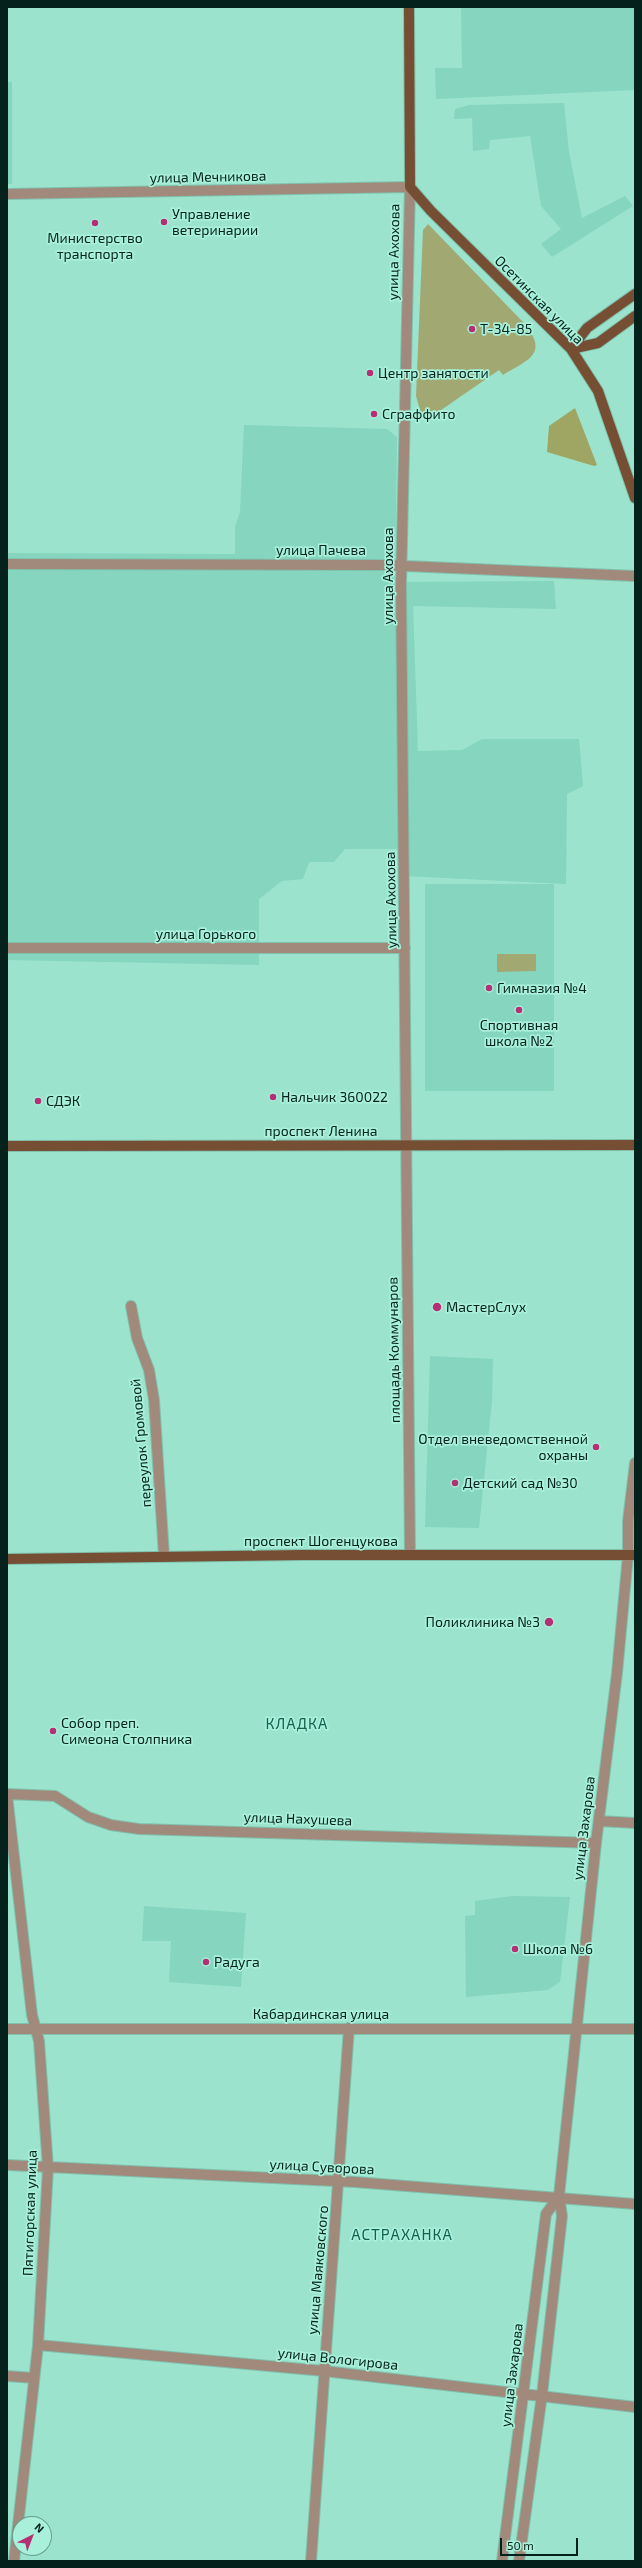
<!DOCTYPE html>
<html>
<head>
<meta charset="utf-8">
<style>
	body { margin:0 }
	#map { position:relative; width:642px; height:2568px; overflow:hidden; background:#9be3cd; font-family:"Exo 2",sans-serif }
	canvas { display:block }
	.frame { position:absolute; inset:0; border:8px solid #04221b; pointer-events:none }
	.north { position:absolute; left:12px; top:2516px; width:40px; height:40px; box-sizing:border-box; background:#a8f0da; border:1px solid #669e8e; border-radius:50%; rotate:42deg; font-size:11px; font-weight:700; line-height:16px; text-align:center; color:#04221b }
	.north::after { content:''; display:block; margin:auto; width:14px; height:18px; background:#b52f74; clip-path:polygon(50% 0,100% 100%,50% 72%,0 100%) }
	.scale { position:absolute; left:500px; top:2538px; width:78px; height:18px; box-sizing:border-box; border:2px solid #04221b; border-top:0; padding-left:5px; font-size:12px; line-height:14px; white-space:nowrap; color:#04221b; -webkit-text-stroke:3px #a8f0da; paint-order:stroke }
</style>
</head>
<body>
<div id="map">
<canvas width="642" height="2568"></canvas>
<div class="frame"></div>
<div class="north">N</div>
<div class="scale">50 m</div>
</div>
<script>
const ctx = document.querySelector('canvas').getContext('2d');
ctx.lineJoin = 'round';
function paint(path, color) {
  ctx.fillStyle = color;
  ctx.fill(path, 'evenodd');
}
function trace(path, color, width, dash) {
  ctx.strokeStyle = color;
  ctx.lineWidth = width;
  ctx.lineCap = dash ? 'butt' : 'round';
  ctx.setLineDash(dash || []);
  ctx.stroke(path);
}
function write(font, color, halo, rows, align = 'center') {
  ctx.font = font + ' "Exo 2",sans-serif';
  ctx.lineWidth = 3.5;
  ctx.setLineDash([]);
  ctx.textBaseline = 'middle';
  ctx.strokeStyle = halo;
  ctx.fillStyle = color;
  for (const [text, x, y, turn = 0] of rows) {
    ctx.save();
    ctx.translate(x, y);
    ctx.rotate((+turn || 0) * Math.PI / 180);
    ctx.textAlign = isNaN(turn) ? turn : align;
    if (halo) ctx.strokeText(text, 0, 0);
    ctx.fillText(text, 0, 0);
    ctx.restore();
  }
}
paint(new Path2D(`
	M 461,7 L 635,7 L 635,90 L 436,99 L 435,68 L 462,68 Z
	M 7,82 L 12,82 L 12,184 L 7,184 Z
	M 564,103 L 569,152 L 582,218 L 625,196 L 633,206 L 552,257 L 541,244 L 561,229 L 541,206 L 530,136 L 490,140 L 489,149 L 473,151 L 472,118 L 454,119 L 455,109 L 469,105 Z
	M 244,425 L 387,429 L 397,437 L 395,582 L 554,581 L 556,609 L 413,606 L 418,751 L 462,750 L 482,739 L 579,739 L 583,786 L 567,794 L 566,884 L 404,876 L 404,849 L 345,849 L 334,862 L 309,862 L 303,879 L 282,881 L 259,899 L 259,965 L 7,960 L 7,553 L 235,554 L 235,527 L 240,512 Z
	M 425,884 L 554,884 L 554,1091 L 425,1091 Z
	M 430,1356 L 493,1359 L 492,1401 L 479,1528 L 425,1527 Z
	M 512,1896 L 570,1897 L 560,1982 L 548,1990 L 466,1997 L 465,1916 L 475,1915 L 475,1901 Z
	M 144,1906 L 246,1913 L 241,1987 L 169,1982 L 171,1941 L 142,1941 Z`), '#85d5bf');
paint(new Path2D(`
	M 428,224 L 523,322 C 550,354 529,359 503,375 L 499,370 L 431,417 L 421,413 L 416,396 L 423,230 Z
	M 497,954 L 536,954 L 536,971 L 497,972 Z`), '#a2a872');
paint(new Path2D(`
	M 575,408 L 597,465 L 594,466 L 547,452 L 549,426 Z`), '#9fa663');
const minor = new Path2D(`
	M 7,194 L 410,187 L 401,584 L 410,1555
	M 7,564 L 383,565 L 635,576
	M 7,948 L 405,948
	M 131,1306 L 137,1338 L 149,1370 L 154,1400 L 164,1556
	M 7,1794 L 55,1796 L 88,1817 L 111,1825 L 139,1829 L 596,1843
	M 7,1795 L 32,2015 L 39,2041 L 48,2168 L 38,2345 L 14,2561
	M 599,1821 L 635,1823
	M 7,2029 L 635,2029
	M 7,2165 L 355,2182 L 635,2204
	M 38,2345 L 324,2371 L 635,2407
	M 7,2376 L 34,2378
	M 311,2561 L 349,2028
	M 502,2561 L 546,2214 L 559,2196
	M 519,2561 L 542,2395 L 562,2216 L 559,2196 L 596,1843 L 617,1673 L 628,1555 L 628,1521 L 635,1463`);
const major = new Path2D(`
	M 409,7 L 410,187 L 431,211 L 571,349 L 598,391 L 635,498
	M 571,349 L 587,328 L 635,294
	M 571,349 L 598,343 L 635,316
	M 7,1146 L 635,1145
	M 7,1559 L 302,1555 L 635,1555`);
trace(minor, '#80c0ad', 12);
trace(major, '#80c0ad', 12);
trace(minor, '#a18a7c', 10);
trace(major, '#764e34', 10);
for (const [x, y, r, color] of [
	[164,222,4,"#b52f74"],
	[95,223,4,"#b52f74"],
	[472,329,4,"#b52f74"],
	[370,373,4,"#b52f74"],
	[374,414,4,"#b52f74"],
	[489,988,4,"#b52f74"],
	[519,1010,4,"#b52f74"],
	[273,1097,4,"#b52f74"],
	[38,1101,4,"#b52f74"],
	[437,1307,5,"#b52f74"],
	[596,1447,4,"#b52f74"],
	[455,1483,4,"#b52f74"],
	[549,1622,5,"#b52f74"],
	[53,1731,4,"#b52f74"],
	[515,1949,4,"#b52f74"],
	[206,1962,4,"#b52f74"]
]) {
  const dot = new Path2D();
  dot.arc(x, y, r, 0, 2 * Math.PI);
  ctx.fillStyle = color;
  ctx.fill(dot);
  trace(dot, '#a8f0da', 1.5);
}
write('14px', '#04221b', '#a8f0da', [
	["улица Мечникова",208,177,-1],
	["улица Ахохова",394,252,-89],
	["Осетинская улица",539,300,45],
	["улица Пачева",321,550],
	["улица Ахохова",388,576,-90],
	["улица Ахохова",391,900,-91],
	["улица Горького",206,934],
	["проспект Ленина",321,1131],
	["площадь Коммунаров",394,1350,-91],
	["переулок Громовой",141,1443,-95],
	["проспект Шогенцукова",321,1541],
	["улица Нахушева",298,1819,2],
	["улица Захарова",584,1828,-83],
	["Кабардинская улица",321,2014],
	["улица Суворова",322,2167,3],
	["Пятигорская улица",30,2213,-88],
	["улица Маяковского",318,2270,-85],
	["улица Вологирова",338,2359,6],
	["улица Захарова",512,2375,-83]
]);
write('14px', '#04221b', '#a8f0da', [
	["Управление",172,214],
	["ветеринарии",172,230],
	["Министерство",95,238,"center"],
	["транспорта",95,254,"center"],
	["Т-34-85",480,329],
	["Центр занятости",378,373],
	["Сграффито",382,414],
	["Гимназия №4",497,988],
	["Спортивная",519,1025,"center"],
	["школа №2",519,1041,"center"],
	["Нальчик 360022",281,1097],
	["СДЭК",46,1101],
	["МастерСлух",446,1307],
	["Отдел вневедомственной",588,1439,"right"],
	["охраны",588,1455,"right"],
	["Детский сад №30",463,1483],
	["Поликлиника №3",540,1622,"right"],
	["Собор преп.",61,1723],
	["Симеона Столпника",61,1739],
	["Школа №6",523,1949],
	["Радуга",214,1962]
], 'left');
ctx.letterSpacing = '1px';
write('15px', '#146150', '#a8f0da', [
	["КЛАДКА",297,1724],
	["АСТРАХАНКА",402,2235]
]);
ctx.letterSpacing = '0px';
</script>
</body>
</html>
